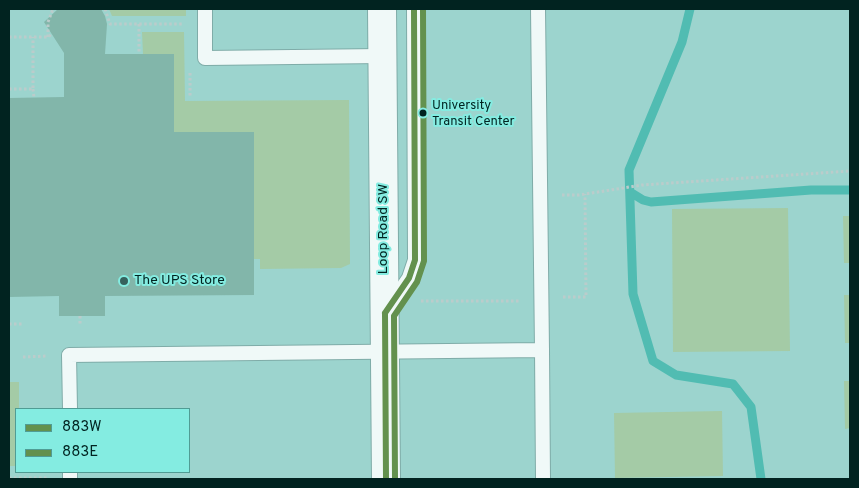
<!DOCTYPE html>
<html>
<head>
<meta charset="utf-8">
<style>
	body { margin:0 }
	#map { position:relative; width:859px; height:488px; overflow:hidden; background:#9cd4ce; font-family:Overpass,sans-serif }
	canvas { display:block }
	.frame { position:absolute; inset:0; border:10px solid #012320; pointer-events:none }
	.legend { position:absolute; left:15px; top:408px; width:175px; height:65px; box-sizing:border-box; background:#84ece1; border:1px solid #509c94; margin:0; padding:6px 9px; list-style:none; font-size:15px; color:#012320 }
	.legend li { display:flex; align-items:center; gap:10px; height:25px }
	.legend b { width:25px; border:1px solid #509c94 }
</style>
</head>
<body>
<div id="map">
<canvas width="859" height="488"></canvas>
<div class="frame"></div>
<ul class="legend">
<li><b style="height:6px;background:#63914e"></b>883W</li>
<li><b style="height:6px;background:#63914e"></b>883E</li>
</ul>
</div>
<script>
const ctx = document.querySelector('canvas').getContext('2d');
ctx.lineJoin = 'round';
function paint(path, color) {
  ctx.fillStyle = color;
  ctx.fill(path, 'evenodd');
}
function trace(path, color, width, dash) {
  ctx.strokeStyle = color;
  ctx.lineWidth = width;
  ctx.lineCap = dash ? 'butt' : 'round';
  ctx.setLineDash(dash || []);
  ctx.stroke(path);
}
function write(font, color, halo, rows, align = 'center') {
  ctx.font = font + ' Overpass,sans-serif';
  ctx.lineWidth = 4;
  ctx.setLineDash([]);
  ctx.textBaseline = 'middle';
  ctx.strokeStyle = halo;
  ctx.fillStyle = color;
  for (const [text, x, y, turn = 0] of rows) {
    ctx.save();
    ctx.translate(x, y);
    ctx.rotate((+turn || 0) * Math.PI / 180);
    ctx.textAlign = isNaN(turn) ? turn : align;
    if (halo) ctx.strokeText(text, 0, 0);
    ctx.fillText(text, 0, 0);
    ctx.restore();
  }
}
paint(new Path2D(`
	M 109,9 L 186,9 L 186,16 L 112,16 Z
	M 142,32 L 184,32 L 185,101 L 349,100 L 350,264 L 341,268 L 260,269 L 260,259 L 253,259 L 254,132 L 174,132 L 174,54 L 143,54 Z
	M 788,208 L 790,351 L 673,352 L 672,209 Z
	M 843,216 L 850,216 L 850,263 L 844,263 Z
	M 844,295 L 850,295 L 850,343 L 845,343 Z
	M 9,374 L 9,382 L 19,382 L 19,409 L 16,409 L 16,466 L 9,466 Z
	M 844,381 L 850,381 L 850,428 L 845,429 Z
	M 722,411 L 723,476 L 615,478 L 614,413 Z`), '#a4cba6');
trace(new Path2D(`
	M 690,9 L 682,42 L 629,170 L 633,294 L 653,361 L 676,375 L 733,384 L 751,407 L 761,479
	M 630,192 L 643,200 L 651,202 L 811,190 L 850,190`), '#51bcb2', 9);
paint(new Path2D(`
	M 58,9 L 101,9 L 105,16 L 107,24 L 105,54 L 174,54 L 174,132 L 254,132 L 254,295 L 105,296 L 105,316 L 59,316 L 59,296 L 9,297 L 9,98 L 64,97 L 64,53 L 44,22 Z`), '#82b6aa');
const lane = new Path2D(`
	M 205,9 L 205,58 L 382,56
	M 388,309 L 409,278 L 415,260 L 414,9
	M 542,350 L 543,479
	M 70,409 L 69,355 L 542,350 L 538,9
	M 70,472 L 70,479`);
const street = new Path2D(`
	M 382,9 L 386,479`);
trace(lane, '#7faca8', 16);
trace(street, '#7faca8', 30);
trace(new Path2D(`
	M 105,9 L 110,24 L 184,24
	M 139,24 L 139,54
	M 9,37 L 48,37 L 52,34
	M 48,37 L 48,22 L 53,9
	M 190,73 L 190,98
	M 9,89 L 33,89 L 33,37
	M 33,89 L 34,98
	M 562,195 L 579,195 L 642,185 L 850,171
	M 563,297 L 586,297 L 585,194
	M 421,301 L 521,301
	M 80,316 L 80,324
	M 9,324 L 23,324
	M 23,357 L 48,356
	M 9,478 L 48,478`), '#bbcccb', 3, [2.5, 2.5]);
trace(lane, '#f0f9f8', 14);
trace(street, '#f0f9f8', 28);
trace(new Path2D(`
	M 385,313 L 409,278 L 415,260 L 414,9
	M 385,313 L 386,479`), '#63914e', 6);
trace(new Path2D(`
	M 395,479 L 394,316 L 417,282 L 424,261 L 423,9`), '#63914e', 6);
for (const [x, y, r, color] of [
	[423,113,4.5,"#012320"],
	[124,281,5,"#37615d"]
]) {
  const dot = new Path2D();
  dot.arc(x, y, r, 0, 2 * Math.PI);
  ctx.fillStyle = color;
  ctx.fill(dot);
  trace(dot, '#84ece1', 2);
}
write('13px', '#012320', '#84ece1', [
	["University",432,106],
	["Transit Center",432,122]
], 'left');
write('14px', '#012320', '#84ece1', [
	["Loop Road SW",384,229,-90]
]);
write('14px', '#012320', '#84ece1', [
	["The UPS Store",134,281]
], 'left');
</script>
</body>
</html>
